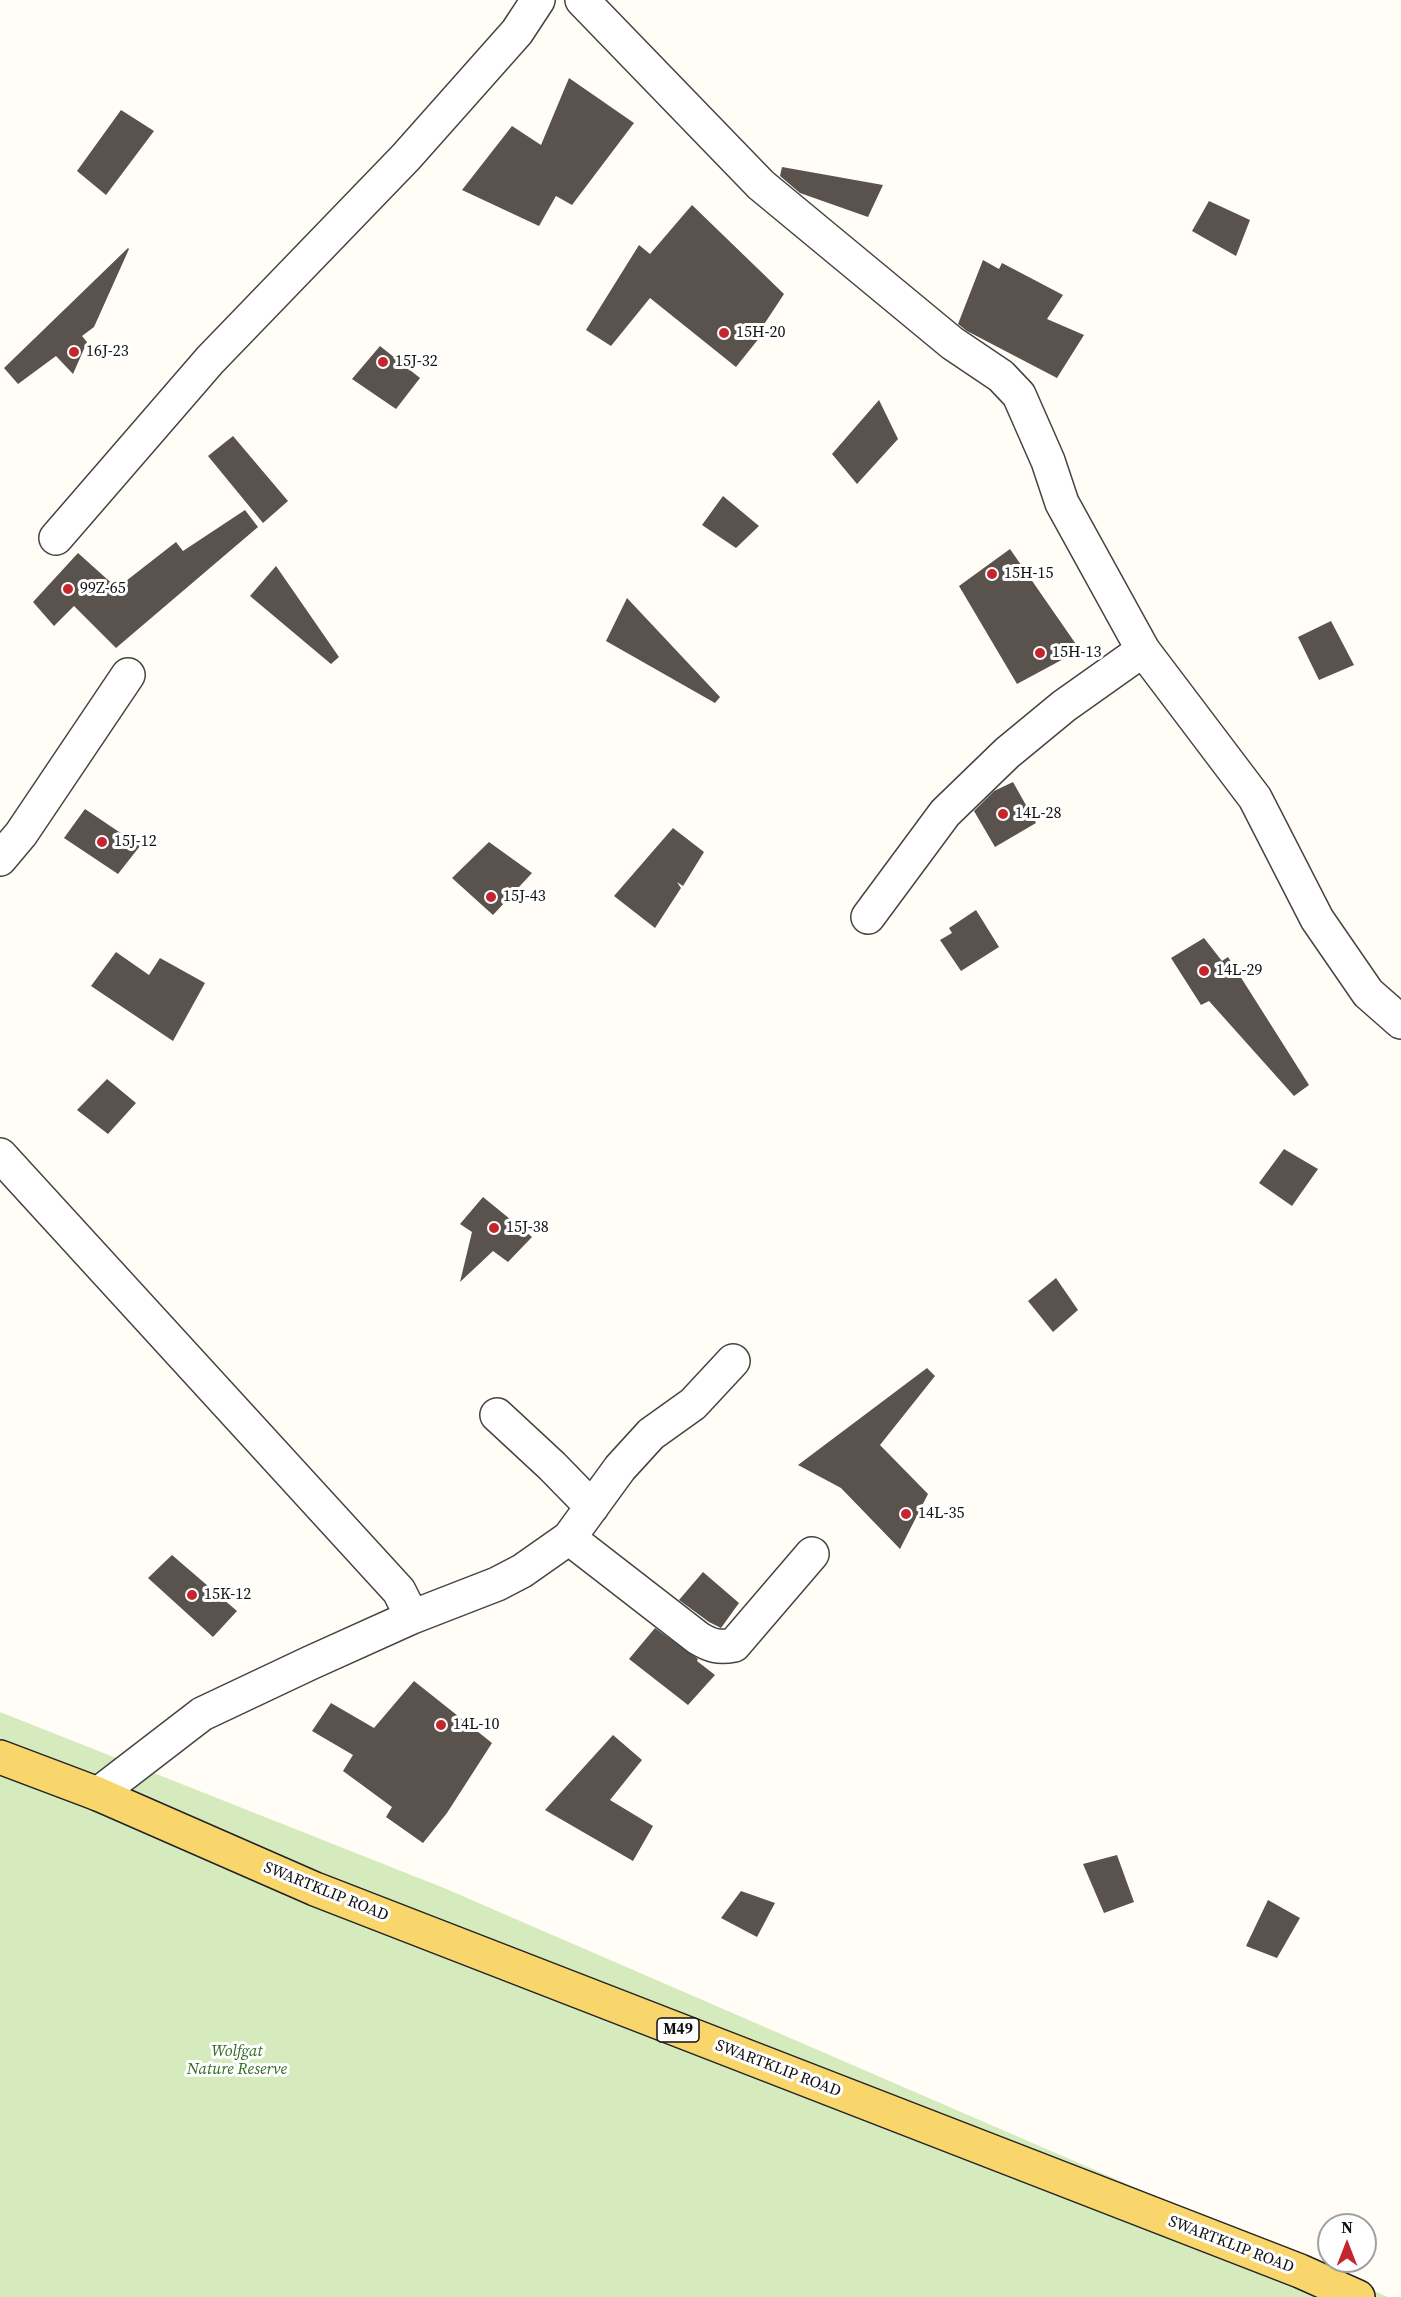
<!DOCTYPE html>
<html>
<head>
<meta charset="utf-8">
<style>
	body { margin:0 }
	#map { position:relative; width:1401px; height:2297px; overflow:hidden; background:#fffdf5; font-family:"Source Serif 4",serif }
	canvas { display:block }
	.north { position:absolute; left:1317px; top:2213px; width:60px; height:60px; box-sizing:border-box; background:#fff; border:2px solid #a0a0a0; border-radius:50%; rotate:0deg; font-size:16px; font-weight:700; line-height:24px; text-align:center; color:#111 }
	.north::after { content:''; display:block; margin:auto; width:21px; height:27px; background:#c4262e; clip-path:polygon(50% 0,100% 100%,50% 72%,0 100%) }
</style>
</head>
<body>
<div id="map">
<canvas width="1401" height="2297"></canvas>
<div class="north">N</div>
</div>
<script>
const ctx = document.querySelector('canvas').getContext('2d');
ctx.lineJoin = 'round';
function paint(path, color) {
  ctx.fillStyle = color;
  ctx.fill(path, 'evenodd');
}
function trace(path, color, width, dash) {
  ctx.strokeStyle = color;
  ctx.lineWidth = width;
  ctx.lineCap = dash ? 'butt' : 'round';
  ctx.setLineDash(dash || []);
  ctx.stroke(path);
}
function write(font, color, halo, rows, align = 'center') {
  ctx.font = font + ' "Source Serif 4",serif';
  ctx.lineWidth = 6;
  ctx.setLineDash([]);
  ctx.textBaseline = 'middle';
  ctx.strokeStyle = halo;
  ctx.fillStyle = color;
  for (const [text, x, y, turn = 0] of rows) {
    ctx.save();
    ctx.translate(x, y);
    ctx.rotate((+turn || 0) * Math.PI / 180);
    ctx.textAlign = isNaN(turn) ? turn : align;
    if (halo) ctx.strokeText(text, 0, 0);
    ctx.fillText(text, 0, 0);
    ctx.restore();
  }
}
paint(new Path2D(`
	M 0,1712 L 444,1888 L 1388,2297 L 0,2297 Z`), '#d5ebbd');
paint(new Path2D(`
	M 569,78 L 634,123 L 572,205 L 556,196 L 539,226 L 462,190 L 512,126 L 541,145 Z
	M 121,110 L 154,131 L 106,195 L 77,171 Z
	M 782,167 L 883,185 L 868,217 L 800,193 L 780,176 Z
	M 1209,201 L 1250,220 L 1236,256 L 1192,231 Z
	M 692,205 L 784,294 L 757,335 L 760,337 L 736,367 L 650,298 L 611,346 L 586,330 L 639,245 L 650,254 Z
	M 128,248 L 129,249 L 94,327 L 82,336 L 87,342 L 73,374 L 56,356 L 18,384 L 4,368 Z
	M 983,260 L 999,269 L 1002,263 L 1063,295 L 1047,319 L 1084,335 L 1057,378 L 967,331 L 958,324 Z
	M 380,346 L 420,378 L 396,409 L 352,379 Z
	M 879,400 L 898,439 L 857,484 L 832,454 Z
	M 233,436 L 288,501 L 263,523 L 208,456 Z
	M 723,496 L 759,526 L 736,548 L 702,525 Z
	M 245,510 L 258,527 L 116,648 L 74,606 L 54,626 L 33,602 L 78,553 L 117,588 L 176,542 L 183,551 Z
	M 1010,549 L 1080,650 L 1017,684 L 959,586 Z
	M 276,566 L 339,657 L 331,664 L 250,596 Z
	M 627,598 L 720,697 L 715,703 L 606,641 Z
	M 1331,621 L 1354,665 L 1319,680 L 1298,637 Z
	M 1013,782 L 1036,823 L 995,847 L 974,811 L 994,791 Z
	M 85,809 L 140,846 L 118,874 L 64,838 Z
	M 673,828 L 704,852 L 683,886 L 677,882 L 681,888 L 655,928 L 614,896 Z
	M 489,842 L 532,873 L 493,915 L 452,878 Z
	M 976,910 L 999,947 L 961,971 L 940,940 L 952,933 L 949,928 Z
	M 1204,938 L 1222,961 L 1228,957 L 1309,1085 L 1294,1096 L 1209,1001 L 1201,1005 L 1171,958 Z
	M 116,952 L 149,975 L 160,958 L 205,983 L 173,1041 L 91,986 Z
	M 107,1079 L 136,1103 L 108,1134 L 77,1110 Z
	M 1284,1149 L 1318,1169 L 1292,1206 L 1259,1183 Z
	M 483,1197 L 532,1237 L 508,1262 L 493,1251 L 460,1282 L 472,1232 L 460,1224 Z
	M 1056,1278 L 1078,1310 L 1053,1332 L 1028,1301 Z
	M 927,1368 L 935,1376 L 880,1445 L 928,1494 L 900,1549 L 841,1488 L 798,1465 Z
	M 172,1555 L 237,1611 L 213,1637 L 148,1578 Z
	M 703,1572 L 739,1603 L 721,1628 L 709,1622 L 679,1600 Z
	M 655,1628 L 698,1659 L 697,1661 L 715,1675 L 688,1705 L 629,1659 Z
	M 414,1681 L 492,1743 L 447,1813 L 423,1843 L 386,1817 L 392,1807 L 343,1771 L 353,1755 L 312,1731 L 331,1703 L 374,1728 Z
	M 613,1735 L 642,1760 L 610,1800 L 653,1826 L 633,1861 L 545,1810 Z
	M 1117,1855 L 1134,1902 L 1104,1913 L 1083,1864 Z
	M 741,1891 L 775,1903 L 757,1937 L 721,1918 Z
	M 1268,1900 L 1300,1918 L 1277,1958 L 1246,1946 Z`), '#5a524d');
const minor = new Path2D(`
	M 582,0 L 761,185 L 952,343 L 1001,376 L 1019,395 L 1048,461 L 1062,503 L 1143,650 L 1255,798 L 1317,919 L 1368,993 L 1401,1022
	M 56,538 L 210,360 L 406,157 L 517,32 L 538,0
	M 0,859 L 21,834 L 128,675
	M 868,917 L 945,813 L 1007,753 L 1064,706 L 1143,650
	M 0,1155 L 399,1591 L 412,1617
	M 497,1415 L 552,1466 L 592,1507
	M 569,1538 L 620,1468 L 651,1434 L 693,1404 L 733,1361
	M 98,1794 L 202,1714 L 310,1663 L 412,1617 L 497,1584 L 522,1571 L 569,1538 L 698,1638 C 711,1646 719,1648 734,1645 L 812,1554`);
const primary = new Path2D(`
	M 0,1757 L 98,1794 L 315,1889 L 1300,2271 L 1358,2297`);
trace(minor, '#444', 36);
trace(primary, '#222', 36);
trace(minor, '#fff', 33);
trace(primary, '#f9d66b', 33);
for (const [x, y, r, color] of [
	[724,333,6,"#c4262e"],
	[74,352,6,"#c4262e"],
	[383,362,6,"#c4262e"],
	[992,574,6,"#c4262e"],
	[68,589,6,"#c4262e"],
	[1040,653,6,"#c4262e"],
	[1003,814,6,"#c4262e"],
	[102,842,6,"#c4262e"],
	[491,897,6,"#c4262e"],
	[1204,971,6,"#c4262e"],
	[494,1228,6,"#c4262e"],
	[906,1514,6,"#c4262e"],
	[192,1595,6,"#c4262e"],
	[441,1725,6,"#c4262e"]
]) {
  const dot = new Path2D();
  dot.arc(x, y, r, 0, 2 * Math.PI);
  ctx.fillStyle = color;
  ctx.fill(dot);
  trace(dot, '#fff', 2);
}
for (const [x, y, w] of [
	[678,2030,42]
]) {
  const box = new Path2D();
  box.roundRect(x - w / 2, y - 12, w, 24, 4.5);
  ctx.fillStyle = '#fff';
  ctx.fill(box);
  trace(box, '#111', 1.5);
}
write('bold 15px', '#111', null, [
	["M49",678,2030]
]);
write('16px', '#111', '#fff', [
	["15H-20",736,333],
	["16J-23",86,352],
	["15J-32",395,362],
	["15H-15",1004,574],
	["99Z-65",80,589],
	["15H-13",1052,653],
	["14L-28",1015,814],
	["15J-12",114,842],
	["15J-43",503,897],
	["14L-29",1216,971],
	["15J-38",506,1228],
	["14L-35",918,1514],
	["15K-12",204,1595],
	["14L-10",453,1725]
], 'left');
write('16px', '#111', '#fff', [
	["SWARTKLIP ROAD",326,1892,22],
	["SWARTKLIP ROAD",778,2069,21],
	["SWARTKLIP ROAD",1231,2245,21]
]);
write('italic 16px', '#2f6b1f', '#fff', [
	["Wolfgat",237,2052],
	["Nature Reserve",237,2070]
]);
</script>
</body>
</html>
